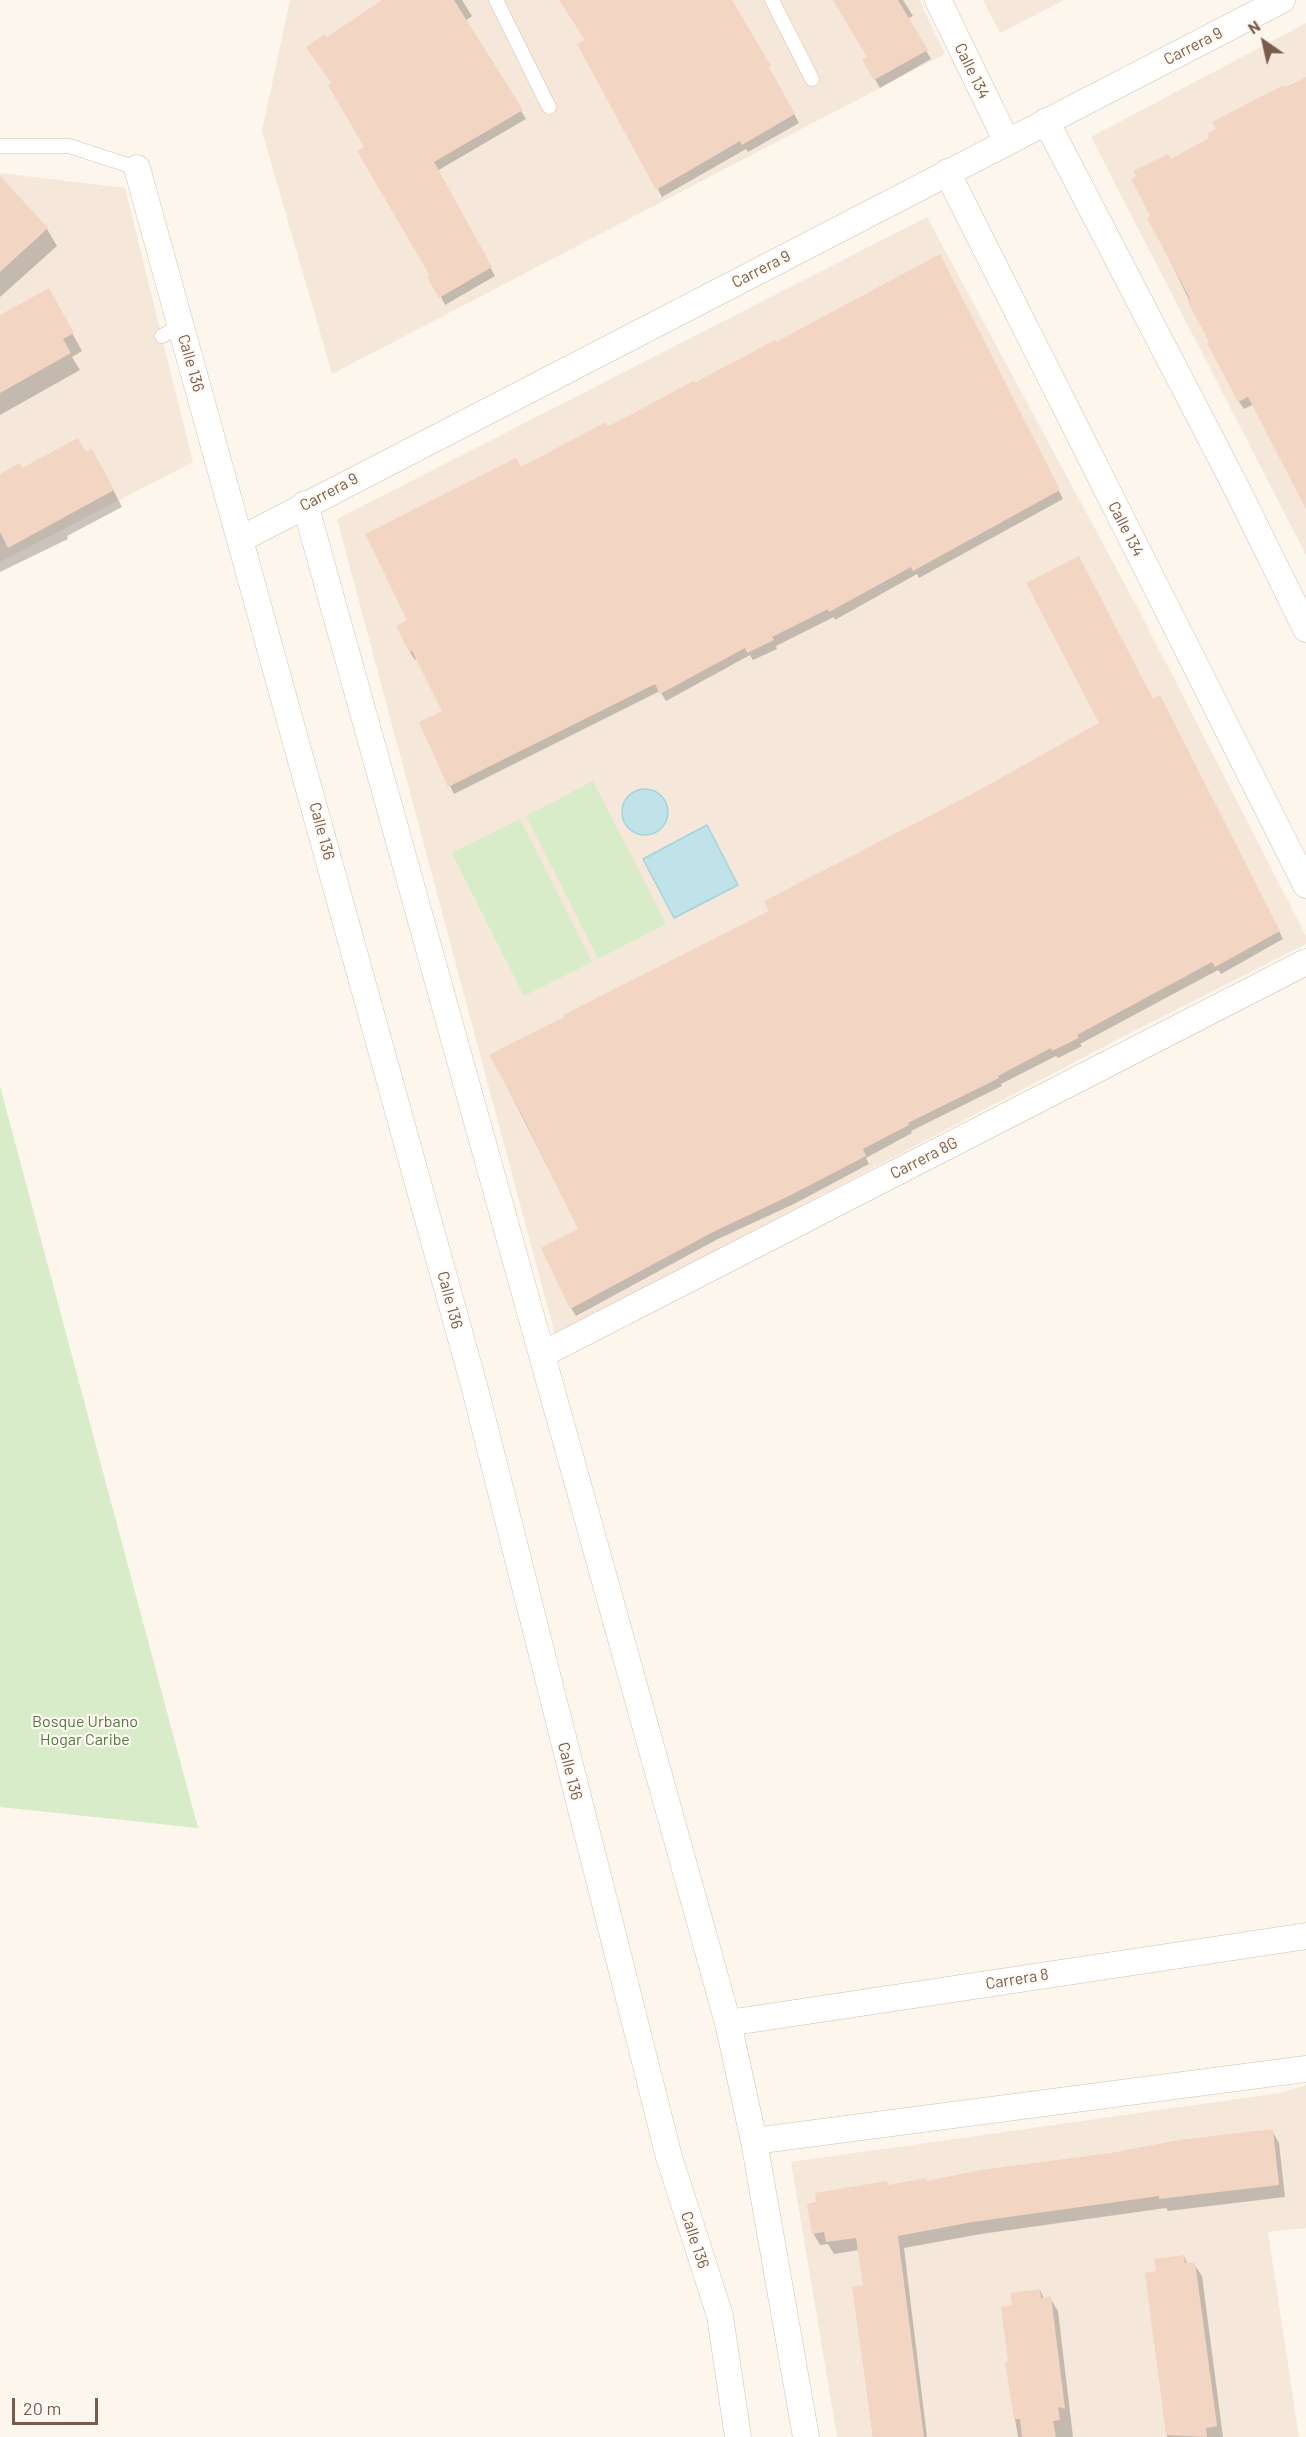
<!DOCTYPE html>
<html>
<head>
<meta charset="utf-8">
<style>
	body { margin:0 }
	#map { position:relative; width:1306px; height:2437px; overflow:hidden; background:#fdf6ec; font-family:Barlow,sans-serif }
	canvas { display:block }
	.north { position:absolute; left:1234px; top:12px; width:60px; height:60px; -webkit-text-stroke:4px #fffaf3; paint-order:stroke; rotate:326deg; font-size:16px; font-weight:700; line-height:24px; text-align:center; color:#7a5c4d }
	.north::after { content:''; display:block; margin:auto; width:21px; height:27px; background:#7a5c4d; clip-path:polygon(50% 0,100% 100%,50% 72%,0 100%) }
	.scale { position:absolute; left:12px; top:2398px; width:86px; height:27px; box-sizing:border-box; border:3px solid #7a5c4d; border-top:0; padding-left:8px; font-size:18px; line-height:21px; white-space:nowrap; color:#7a5c4d; -webkit-text-stroke:4px #fffaf3; paint-order:stroke }
</style>
</head>
<body>
<div id="map">
<canvas width="1306" height="2437"></canvas>
<div class="north">N</div>
<div class="scale">20 m</div>
</div>
<script>
const ctx = document.querySelector('canvas').getContext('2d');
ctx.lineJoin = 'round';
function paint(path, color) {
  ctx.fillStyle = color;
  ctx.fill(path, 'evenodd');
}
function trace(path, color, width, dash) {
  ctx.strokeStyle = color;
  ctx.lineWidth = width;
  ctx.lineCap = dash ? 'butt' : 'round';
  ctx.setLineDash(dash || []);
  ctx.stroke(path);
}
function write(font, color, halo, rows, align = 'center') {
  ctx.font = font + ' Barlow,sans-serif';
  ctx.lineWidth = 4.5;
  ctx.setLineDash([]);
  ctx.textBaseline = 'middle';
  ctx.strokeStyle = halo;
  ctx.fillStyle = color;
  for (const [text, x, y, turn = 0] of rows) {
    ctx.save();
    ctx.translate(x, y);
    ctx.rotate((+turn || 0) * Math.PI / 180);
    ctx.textAlign = isNaN(turn) ? turn : align;
    if (halo) ctx.strokeText(text, 0, 0);
    ctx.fillText(text, 0, 0);
    ctx.restore();
  }
}
paint(new Path2D(`
	M 290,0 L 919,0 L 945,54 L 332,374 L 262,131 Z
	M 983,0 L 1064,0 L 1000,33 Z
	M 1306,23 L 1306,555 L 1091,137 Z
	M 0,173 L 125,188 L 193,462 L 0,562 Z
	M 927,217 L 1142,616 L 1306,936 L 1306,944 L 1134,1031 L 555,1335 L 337,519 Z
	M 1306,2085 L 1306,2228 L 1268,2232 L 1299,2437 L 837,2437 L 791,2162 L 1280,2093 Z`), '#f5e8da');
paint(new Path2D(`
	M 593,781 L 666,924 L 598,959 L 526,816 Z
	M 520,819 L 592,962 L 524,996 L 452,853 Z
	M 0,1086 L 198,1828 L 0,1807 Z`), '#d8ecc9');
const water = new Path2D(`
	M622 812a23 23 0 1 1 46 0a23 23 0 1 1-46 0Z
	M 707,825 L 738,885 L 674,918 L 643,859 Z`);
paint(water, '#bfe3e8');
trace(water, '#a5d3da', 1.5);
paint(new Path2D(`
	M 385,0 L 462,0 L 472,16 L 465,21 L 526,119 L 437,171 L 495,276 L 445,305 L 333,84 L 327,39 Z
	M 560,0 L 731,0 L 799,123 L 748,152 L 746,149 L 662,197 L 579,45 L 586,40 Z
	M 837,0 L 903,0 L 913,16 L 907,19 L 931,59 L 880,88 L 864,60 L 869,57 Z
	M 1306,78 L 1306,506 L 1254,404 L 1244,409 L 1239,402 L 1149,218 L 1152,216 L 1171,161 L 1211,138 L 1245,107 Z
	M 3,181 L 47,229 L 57,246 L 0,297 L 0,184 Z
	M 944,264 L 1063,499 L 919,578 L 917,574 L 835,620 L 834,617 L 776,646 L 777,649 L 753,660 L 750,655 L 666,701 L 660,691 L 454,794 L 450,786 L 444,712 L 417,658 L 415,660 L 410,652 L 409,621 L 521,469 Z
	M 48,290 L 82,351 L 72,357 L 80,370 L 0,415 L 0,317 Z
	M 86,454 L 102,468 L 122,507 L 67,536 L 68,539 L 0,572 L 0,476 Z
	M 1153,701 L 1164,705 L 1283,939 L 1221,974 L 1218,970 L 1080,1044 L 1082,1046 L 1058,1058 L 1056,1056 L 1001,1084 L 1002,1086 L 911,1131 L 912,1133 L 866,1158 L 869,1164 L 794,1204 L 718,1239 L 576,1316 L 571,1308 L 580,1231 L 491,1055 L 771,912 Z
	M 1272,2131 L 1279,2143 L 1285,2197 L 1168,2211 L 1166,2208 L 981,2234 L 904,2248 L 927,2437 L 873,2437 L 854,2288 L 865,2286 L 859,2250 L 834,2254 L 828,2244 L 820,2245 L 813,2233 L 888,2186 L 926,2180 L 927,2183 Z
	M 1184,2256 L 1188,2265 L 1194,2264 L 1202,2276 L 1223,2437 L 1167,2437 L 1147,2274 L 1158,2272 Z
	M 1040,2290 L 1044,2299 L 1050,2298 L 1058,2311 L 1073,2437 L 1018,2437 L 1006,2363 L 1010,2362 L 1013,2307 Z`), '#0003');
paint(new Path2D(`
	M 382,0 L 454,0 L 523,110 L 434,162 L 492,267 L 439,298 L 427,277 L 430,276 L 357,151 L 364,147 L 328,85 L 331,83 L 306,47 L 325,34 L 327,37 Z
	M 559,0 L 732,0 L 771,66 L 769,67 L 795,114 L 742,145 L 740,141 L 656,190 L 577,44 L 585,40 Z
	M 833,0 L 898,0 L 928,50 L 874,80 L 862,60 L 867,57 Z
	M 1306,77 L 1306,509 L 1248,397 L 1238,402 L 1207,343 L 1209,342 L 1187,300 L 1190,299 L 1147,218 L 1150,216 L 1131,179 L 1136,176 L 1133,171 L 1168,154 L 1171,159 L 1209,138 L 1207,134 L 1216,129 L 1212,122 L 1284,85 L 1286,88 Z
	M 0,176 L 48,228 L 0,272 Z
	M 940,254 L 1060,490 L 913,571 L 911,567 L 829,612 L 828,609 L 772,637 L 774,640 L 747,653 L 745,648 L 660,694 L 655,684 L 448,787 L 419,722 L 442,711 L 412,651 L 409,652 L 396,626 L 407,620 L 365,534 L 516,458 L 521,467 L 606,422 L 608,427 L 693,381 L 694,383 L 775,340 L 776,342 Z
	M 49,288 L 74,333 L 63,339 L 71,353 L 0,393 L 0,315 Z
	M 78,438 L 86,452 L 92,449 L 114,490 L 8,548 L 0,532 L 0,474 L 20,463 L 22,468 Z
	M 1079,556 L 1153,699 L 1160,695 L 1280,931 L 1215,967 L 1212,962 L 1077,1035 L 1079,1038 L 1052,1051 L 1051,1048 L 998,1076 L 999,1078 L 908,1123 L 909,1125 L 863,1149 L 866,1156 L 789,1196 L 713,1232 L 570,1309 L 541,1248 L 578,1229 L 521,1113 L 489,1055 L 564,1017 L 563,1015 L 769,911 L 764,901 L 972,794 L 1099,723 L 1026,583 Z
	M 1273,2129 L 1279,2185 L 1159,2199 L 1159,2196 L 973,2222 L 898,2236 L 924,2437 L 873,2437 L 852,2287 L 863,2285 L 856,2238 L 826,2242 L 824,2232 L 812,2234 L 807,2204 L 816,2202 L 815,2193 L 887,2181 L 888,2185 L 927,2178 L 926,2181 L 981,2170 L 1111,2153 L 1179,2140 Z
	M 1184,2255 L 1185,2263 L 1195,2262 L 1210,2373 L 1217,2426 L 1206,2428 L 1207,2437 L 1166,2435 L 1145,2273 L 1156,2271 L 1154,2259 Z
	M 1040,2289 L 1041,2298 L 1051,2296 L 1065,2409 L 1058,2407 L 1060,2420 L 1053,2421 L 1056,2437 L 1022,2437 L 1020,2419 L 1014,2419 L 1005,2362 L 1008,2361 L 1001,2307 L 1012,2305 L 1010,2293 Z`), '#f3d5c3');
const service = new Path2D(`
	M 496,0 L 549,107
	M 772,0 L 812,79
	M 0,146 L 69,146 L 137,168
	M 162,336 L 180,326`);
const minor = new Path2D(`
	M 938,0 L 1007,142
	M 1046,121 L 1237,489 L 1306,629
	M 137,168 L 475,1389 L 669,2157 L 720,2316 L 738,2437
	M 947,172 L 1306,885
	M 305,504 L 728,2023 L 754,2141 L 806,2437
	M 241,539 L 1282,0
	M 543,1354 L 1306,962
	M 728,2023 L 1306,1936
	M 754,2141 L 1306,2069`);
trace(service, '#d1beb0', 15);
trace(minor, '#d1beb0', 27);
trace(service, '#fff', 14);
trace(minor, '#fff', 26);
write('16px', '#7a5c4d', '#fffaf3', [
	["Carrera 9",1193,46,-27],
	["Calle 134",972,71,64],
	["Carrera 9",761,269,-27],
	["Calle 136",191,363,74],
	["Carrera 9",329,492,-28],
	["Calle 134",1126,529,63],
	["Calle 136",322,831,75],
	["Carrera 8G",924,1158,-27],
	["Calle 136",450,1300,75],
	["Calle 136",570,1771,76],
	["Carrera 8",1017,1979,-9],
	["Calle 136",695,2240,72]
]);
write('16px', '#537a41', '#fffaf3', [
	["Bosque Urbano",85,1722],
	["Hogar Caribe",85,1740]
]);
</script>
</body>
</html>
